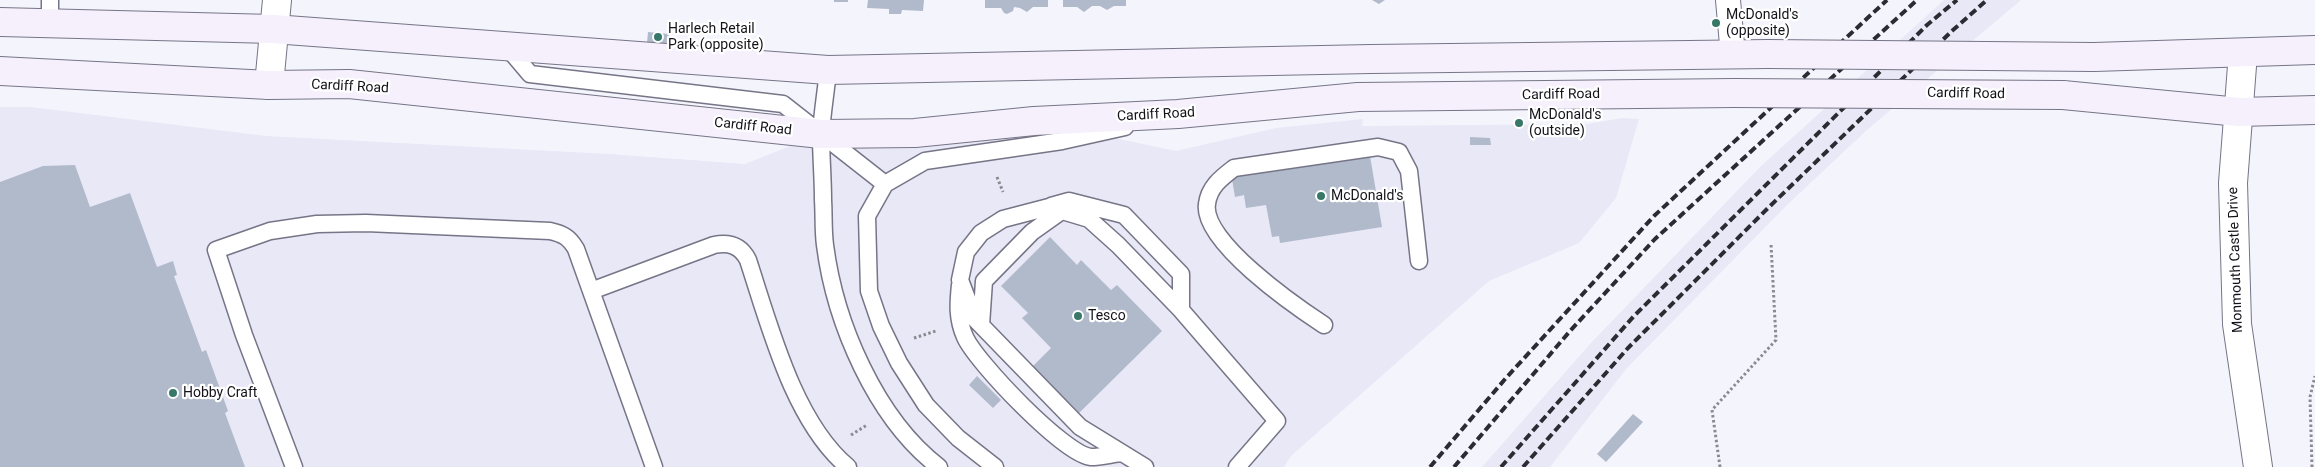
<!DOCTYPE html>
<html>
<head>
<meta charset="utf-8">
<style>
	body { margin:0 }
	canvas { display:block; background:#f4f4fc }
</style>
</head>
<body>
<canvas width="2315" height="467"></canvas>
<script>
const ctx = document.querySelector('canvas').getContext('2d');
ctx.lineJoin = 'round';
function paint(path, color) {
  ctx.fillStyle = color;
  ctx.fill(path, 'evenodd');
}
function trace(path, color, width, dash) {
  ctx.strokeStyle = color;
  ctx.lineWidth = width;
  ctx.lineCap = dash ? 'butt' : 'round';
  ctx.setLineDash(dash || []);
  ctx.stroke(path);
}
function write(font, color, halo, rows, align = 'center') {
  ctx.font = font + ' Roboto,sans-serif';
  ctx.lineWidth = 4.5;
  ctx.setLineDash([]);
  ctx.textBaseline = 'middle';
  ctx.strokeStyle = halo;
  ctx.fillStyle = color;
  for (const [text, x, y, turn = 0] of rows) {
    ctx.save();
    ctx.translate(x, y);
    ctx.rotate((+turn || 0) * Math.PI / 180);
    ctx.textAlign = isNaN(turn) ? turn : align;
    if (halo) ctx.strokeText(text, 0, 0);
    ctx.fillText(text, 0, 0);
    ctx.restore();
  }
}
paint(new Path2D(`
	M 1944,0 L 2021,0 L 1868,129 L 1787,205 L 1627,368 L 1550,467 L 1482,467 L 1590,344 L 1760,167 Z
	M 0,107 L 31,107 L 266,136 L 609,154 L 745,164 L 821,134 L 1034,121 L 1176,151 L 1276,128 L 1363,119 L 1362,126 L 1587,124 L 1622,118 L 1639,119 L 1616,198 L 1579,243 L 1489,281 L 1291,456 L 1284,467 L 0,467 Z`), '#e8e8f7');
paint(new Path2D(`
	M 834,0 L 848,0 L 848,2 L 834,2 Z
	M 868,0 L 924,0 L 923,11 L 902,10 L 901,14 L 889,14 L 889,9 L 867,8 Z
	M 985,0 L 1048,0 L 1048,7 L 1033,7 L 1027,12 L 1020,8 L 1014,7 L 1013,11 L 1007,14 L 1004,13 L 1001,8 L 985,8 Z
	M 1063,0 L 1126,0 L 1126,6 L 1114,6 L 1107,10 L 1100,6 L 1092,6 L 1084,12 L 1077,7 L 1063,7 Z
	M 1372,0 L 1385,0 L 1379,4 Z
	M 648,32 L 669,34 L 668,45 L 647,43 Z
	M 1470,137 L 1490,138 L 1491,145 L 1470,145 Z
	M 1369,150 L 1382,227 L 1280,243 L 1279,236 L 1272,237 L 1266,205 L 1246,208 L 1244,195 L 1235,197 L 1231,173 Z
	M 75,165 L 90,207 L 130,193 L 157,267 L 173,261 L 177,275 L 174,276 L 202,352 L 206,350 L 228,411 L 225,413 L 245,467 L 0,467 L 0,182 L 43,166 Z
	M 1050,237 L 1077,265 L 1081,260 L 1111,290 L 1117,285 L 1162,331 L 1079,413 L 1033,366 L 1051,348 L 1022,318 L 1028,313 L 1001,286 Z
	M 977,376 L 1001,400 L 993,408 L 969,385 Z
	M 1633,414 L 1643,422 L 1606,462 L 1597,454 Z`), '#b1bacb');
const service = new Path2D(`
	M 50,25 L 50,0
	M 508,48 L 530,74 L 783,104 L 885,184
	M 828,70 C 826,92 822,113 821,135 C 821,156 823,178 823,200 C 824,215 823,230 825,245 C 835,323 876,419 939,467
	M 1051,206 L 1069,201 L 1124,215 L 1181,274 L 1181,310
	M 960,285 C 958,304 957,319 965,337 C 976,362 1065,455 1091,457 C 1101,457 1112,454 1122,453
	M 591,291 L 714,245 C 730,242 741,246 748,260 C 770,327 794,422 848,467
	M 981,325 L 984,281 L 1032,232 L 1063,210
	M 1324,325 C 1295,306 1201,241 1207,204 C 1209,187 1221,178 1234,168 L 1378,147 L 1399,152 L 1409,171 L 1419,261
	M 294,467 L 244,335 L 216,250 L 270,231 L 317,224 L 366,223 L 550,231 C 563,234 569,237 576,249 L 654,467
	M 995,467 L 958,438 L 926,405 L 899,363 L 881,326 L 869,291 L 867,216 L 885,184 L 925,161 L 1062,141 L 1125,127
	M 1145,467 L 1080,427 L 975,319 L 960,280 L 966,252 L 981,233 L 1003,219 L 1049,207 L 1089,219 L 1118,245 L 1181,310 L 1277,421 L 1237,467`);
const pedestrian = new Path2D(`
	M 1728,0 L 1733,56`);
const tertiary = new Path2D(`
	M 2243,53 L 2233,183 L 2237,324 L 2258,467
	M 269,85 L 277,0`);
const secondary = new Path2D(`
	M 0,22 L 273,29 L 828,70 L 1371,59 L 1768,54
	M 2094,57 L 2315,50
	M 0,71 L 269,85 L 349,84 L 821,134 L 915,133 L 1034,121 L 1178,114 L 1358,97 L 1734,93
	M 2063,95 L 2239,112 L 2315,110`);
trace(service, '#767587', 19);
trace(pedestrian, '#767587', 26);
trace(tertiary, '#767587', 30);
trace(secondary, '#767587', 30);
trace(new Path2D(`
	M 997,177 L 1003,192
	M 914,338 L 936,331
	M 851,435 L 867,425
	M 1720,467 L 1712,410 L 1776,340 L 1771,244
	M 2312,467 L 2310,397 L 2315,376`), '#8a8a91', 3, [2.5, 2.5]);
trace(service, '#fff', 16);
trace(pedestrian, '#fff', 24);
trace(tertiary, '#fff', 28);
trace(secondary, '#f6f0fc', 28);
trace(new Path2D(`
	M 1430,467 L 1506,378 L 1654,216 L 1887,0
	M 1454,467 L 1570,331 L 1655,239 L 1917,0
	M 1501,467 L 1634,316 L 1927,25 L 1957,0
	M 1523,467 L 1628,348 L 1769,207 L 1953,30 L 1987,0`), '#2c2b32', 4, [8, 4]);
const secondaryBridge = new Path2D(`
	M 1768,54 L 2094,57
	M 1734,93 L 2063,95`);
trace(secondaryBridge, '#767587', 30, []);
trace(secondaryBridge, '#f6f0fc', 28);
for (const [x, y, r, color] of [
	[1716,23,5,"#377868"],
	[658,37,5,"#377868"],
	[1519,123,5,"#377868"],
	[1321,196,5,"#377868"],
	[1078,316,5,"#377868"],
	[173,393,5,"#377868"]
]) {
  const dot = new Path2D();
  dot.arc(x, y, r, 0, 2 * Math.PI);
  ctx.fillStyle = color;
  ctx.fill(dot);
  trace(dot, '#fff', 2);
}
write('14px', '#131219', '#fff', [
	["McDonald's",1726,15],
	["(opposite)",1726,31],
	["Harlech Retail",668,29],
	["Park (opposite)",668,45],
	["McDonald's",1529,115],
	["(outside)",1529,131],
	["McDonald's",1331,196],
	["Tesco",1088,316],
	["Hobby Craft",183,393]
], 'left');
write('14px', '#131219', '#fff', [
	["Cardiff Road",350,87,3],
	["Cardiff Road",1966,94,1],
	["Cardiff Road",1561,95,-1],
	["Cardiff Road",1156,115,-3],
	["Cardiff Road",753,127,6],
	["Monmouth Castle Drive",2236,260,-92]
]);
</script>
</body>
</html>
